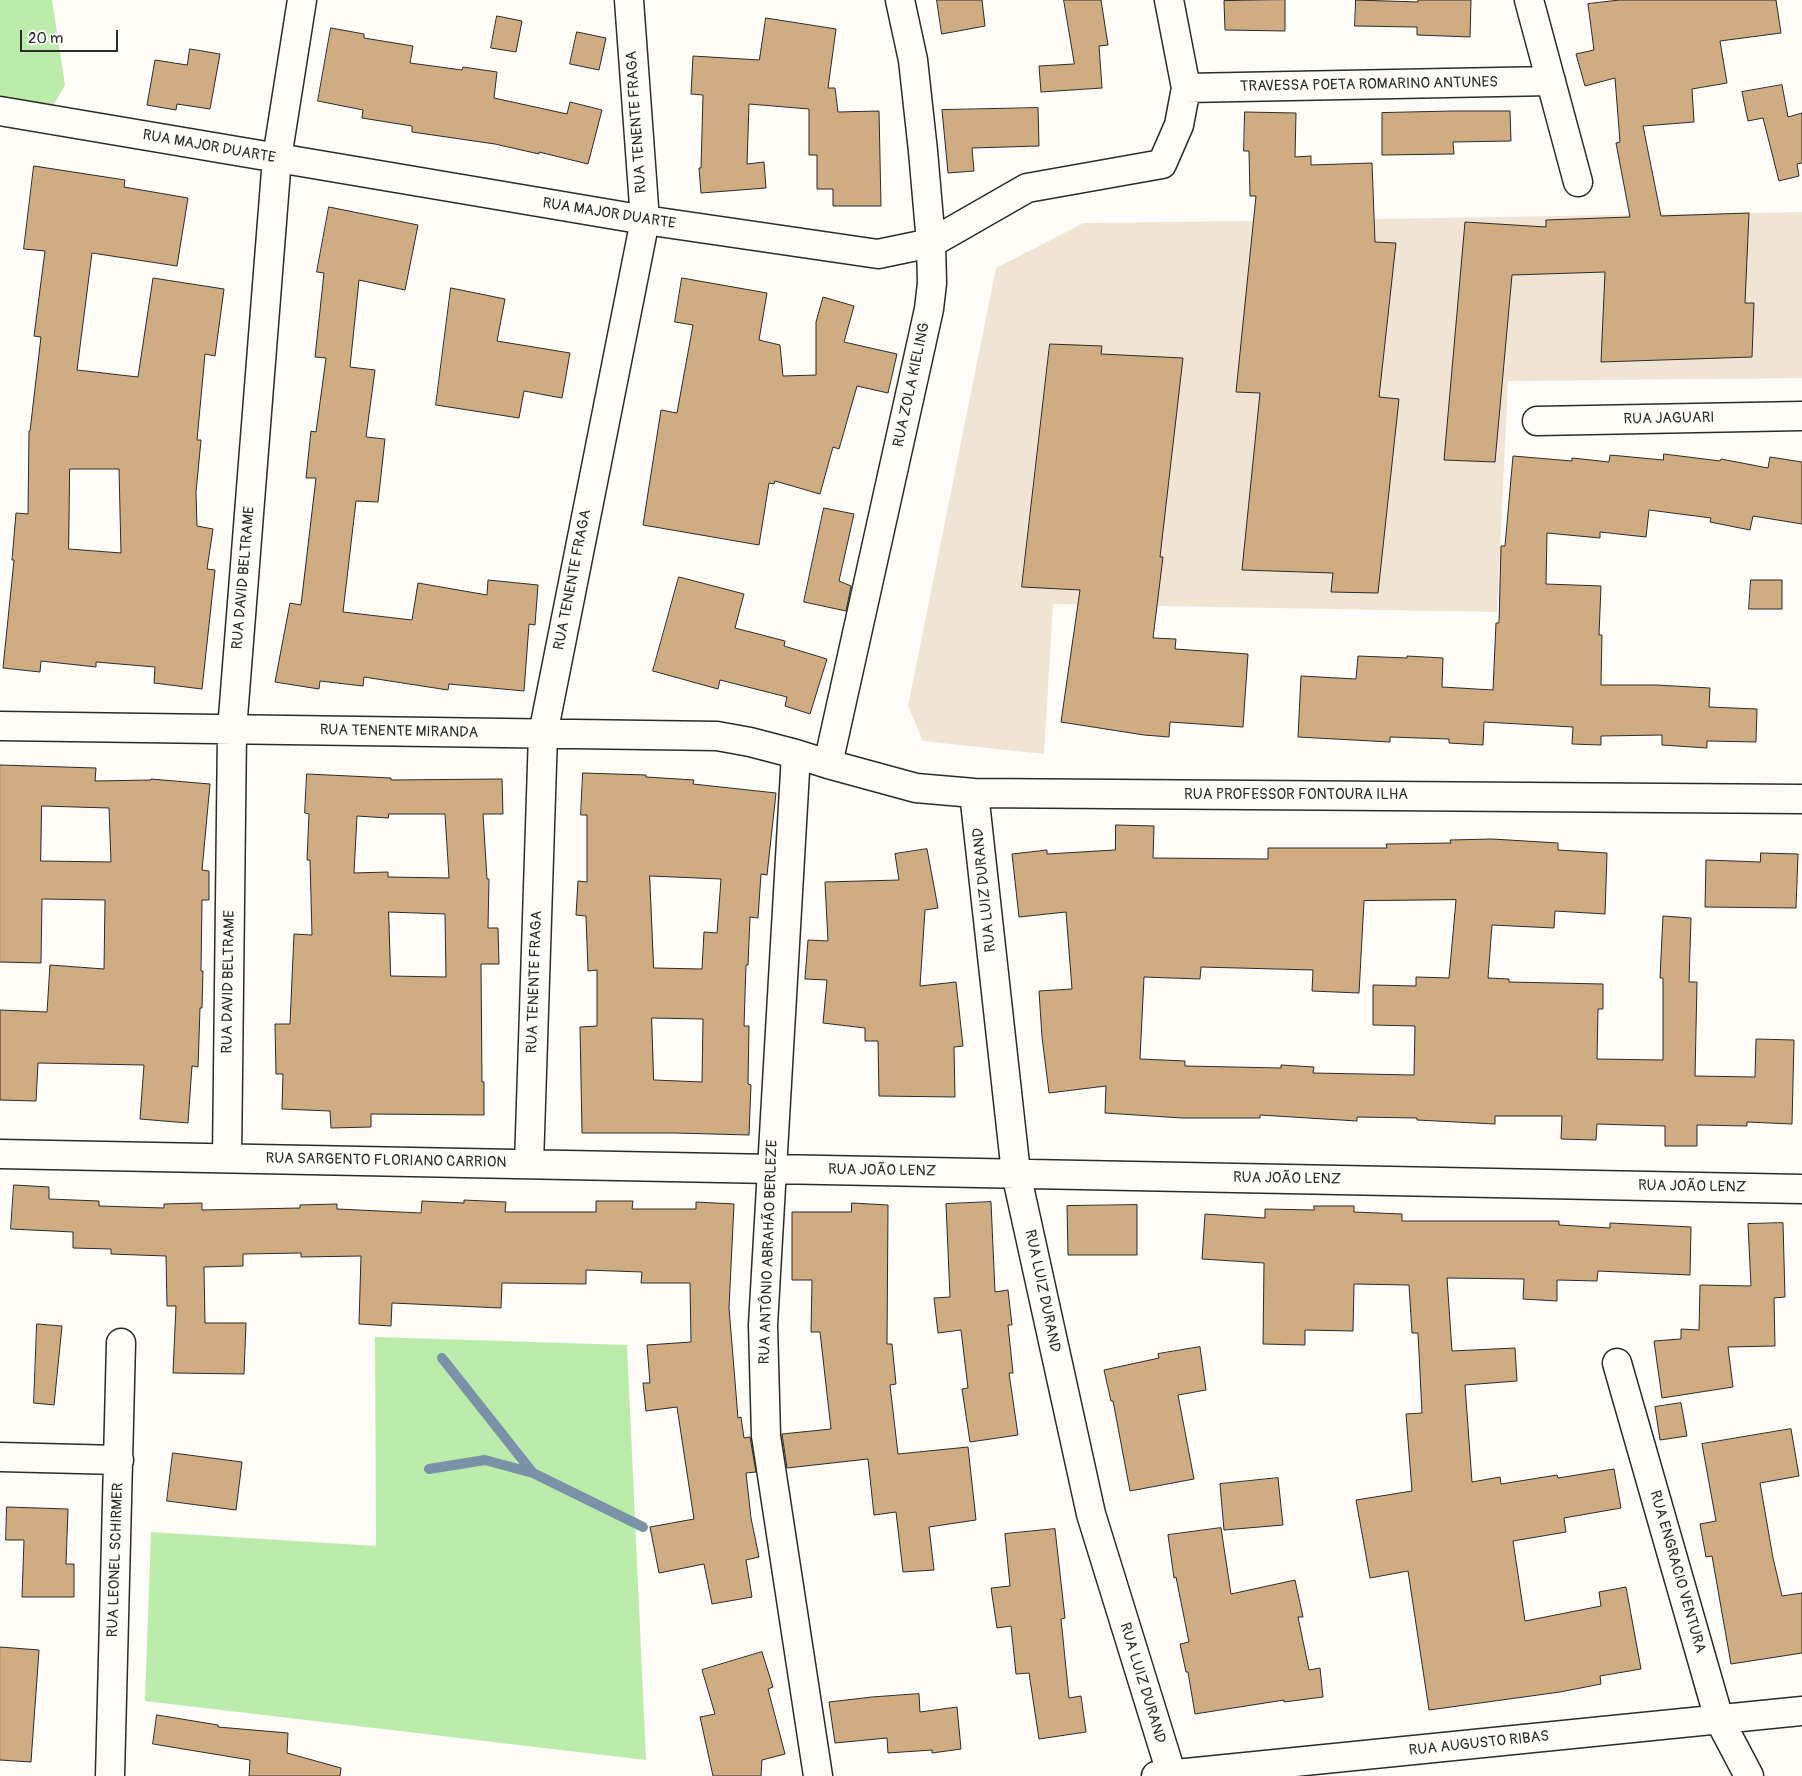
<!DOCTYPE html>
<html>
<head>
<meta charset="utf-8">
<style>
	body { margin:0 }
	#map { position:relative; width:1802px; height:1776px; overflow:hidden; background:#fdfcf7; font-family:Pangolin,sans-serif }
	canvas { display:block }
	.scale { position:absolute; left:20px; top:30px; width:98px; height:22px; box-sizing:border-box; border:2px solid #2b2b2b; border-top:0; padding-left:6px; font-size:15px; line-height:18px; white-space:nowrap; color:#2b2b2b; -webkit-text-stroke:4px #fdfcf7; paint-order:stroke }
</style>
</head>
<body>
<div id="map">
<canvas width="1802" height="1776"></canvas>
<div class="scale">20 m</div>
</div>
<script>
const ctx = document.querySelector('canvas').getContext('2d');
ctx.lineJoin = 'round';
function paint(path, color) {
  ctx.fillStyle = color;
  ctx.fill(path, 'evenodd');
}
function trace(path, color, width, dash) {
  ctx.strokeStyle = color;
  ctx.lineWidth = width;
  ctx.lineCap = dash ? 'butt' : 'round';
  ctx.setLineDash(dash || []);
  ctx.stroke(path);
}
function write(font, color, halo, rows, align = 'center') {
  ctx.font = font + ' Pangolin,sans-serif';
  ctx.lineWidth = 4;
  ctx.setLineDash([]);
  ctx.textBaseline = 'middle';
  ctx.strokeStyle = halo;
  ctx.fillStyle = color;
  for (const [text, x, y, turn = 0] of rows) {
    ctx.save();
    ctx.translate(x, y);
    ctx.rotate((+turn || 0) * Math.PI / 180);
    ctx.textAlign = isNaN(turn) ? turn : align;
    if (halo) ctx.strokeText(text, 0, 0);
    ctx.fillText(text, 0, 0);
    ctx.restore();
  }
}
paint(new Path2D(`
	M 1802,212 L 1802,378 L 1508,381 L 1497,612 L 1053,604 L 1044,754 L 923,741 L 908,706 L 996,268 L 1084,223 L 1258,221 Z`), '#f0e4d4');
paint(new Path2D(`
	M 0,0 L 52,0 L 65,85 L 52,108 L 0,96 Z
	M 375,1337 L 627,1345 L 646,1760 L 145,1701 L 151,1532 L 376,1546 Z`), '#bcecab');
trace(new Path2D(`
	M 442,1358 L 533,1473 L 643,1527
	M 429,1469 L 485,1460 L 533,1473`), '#7a91a7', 10);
const building = new Path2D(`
	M 937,0 L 982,0 L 985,26 L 942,34 Z
	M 1064,0 L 1101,0 L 1108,45 L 1099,46 L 1102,88 L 1041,92 L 1039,66 L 1074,64 Z
	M 1285,0 L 1285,31 L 1225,30 L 1224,1 Z
	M 1356,0 L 1418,2 L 1418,0 L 1471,0 L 1470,37 L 1417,35 L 1417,27 L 1355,26 Z
	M 1620,0 L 1776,0 L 1781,33 L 1720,41 L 1727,83 L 1692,89 L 1694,122 L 1643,126 L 1661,216 L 1749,213 L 1745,303 L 1754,303 L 1752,357 L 1601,362 L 1605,272 L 1512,275 L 1495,462 L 1444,460 L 1465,222 L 1546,227 L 1546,220 L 1630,217 L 1616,143 L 1620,142 L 1615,78 L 1585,86 L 1576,54 L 1594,50 L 1588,4 Z
	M 497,16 L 522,21 L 516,52 L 491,48 Z
	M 766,18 L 836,29 L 828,88 L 835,88 L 838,112 L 879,111 L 881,206 L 833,206 L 833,189 L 817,189 L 817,155 L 809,155 L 809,109 L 749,104 L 747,164 L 764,162 L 766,188 L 701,193 L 699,168 L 701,168 L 703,95 L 691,94 L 693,56 L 759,60 Z
	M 331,28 L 364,34 L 364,38 L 413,46 L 410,63 L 462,70 L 463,67 L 497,72 L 494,98 L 567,114 L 570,102 L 602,110 L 588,164 L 539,152 L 539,154 L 495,144 L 412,132 L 412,126 L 362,118 L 363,110 L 318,101 Z
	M 577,32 L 606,38 L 599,70 L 570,64 Z
	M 190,49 L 220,54 L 210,109 L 177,104 L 176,110 L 147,105 L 155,60 L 187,65 Z
	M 1782,85 L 1788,117 L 1802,113 L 1802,163 L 1797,164 L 1799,176 L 1779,181 L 1763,118 L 1748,121 L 1742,92 Z
	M 1038,108 L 1039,146 L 972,148 L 974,171 L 948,173 L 942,110 Z
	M 1453,111 L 1510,111 L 1511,141 L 1453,142 L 1454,154 L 1382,155 L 1382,113 Z
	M 1245,112 L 1296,113 L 1295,157 L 1311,156 L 1311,165 L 1372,163 L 1375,242 L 1396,243 L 1379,397 L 1399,399 L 1378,593 L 1331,592 L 1333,573 L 1242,570 L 1260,393 L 1236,392 L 1256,196 L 1250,196 L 1249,151 L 1244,151 Z
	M 34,166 L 125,180 L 124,187 L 188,198 L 177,266 L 92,253 L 77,370 L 138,377 L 153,278 L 224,289 L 215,356 L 205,354 L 197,440 L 201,440 L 196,492 L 197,526 L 213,529 L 207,569 L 215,570 L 202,689 L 154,683 L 155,667 L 96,662 L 96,667 L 41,661 L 40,672 L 3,668 L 14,560 L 12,560 L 16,513 L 28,514 L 29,431 L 30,431 L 41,337 L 34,336 L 45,251 L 24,249 ZM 70,469 L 119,469 L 121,553 L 69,549 Z
	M 329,207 L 418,225 L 405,290 L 359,280 L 350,367 L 375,370 L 366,437 L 385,439 L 378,502 L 356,501 L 343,612 L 412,620 L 418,583 L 487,595 L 488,580 L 538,585 L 535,625 L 529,624 L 524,691 L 449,684 L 448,690 L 364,677 L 363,686 L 320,681 L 319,689 L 275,682 L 290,603 L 301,605 L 316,478 L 306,478 L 311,431 L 316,432 L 326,358 L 315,357 L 324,273 L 317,272 Z
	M 682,278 L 767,293 L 759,340 L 780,345 L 783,376 L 816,375 L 816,322 L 823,297 L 854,306 L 844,342 L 897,354 L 888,393 L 857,386 L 839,449 L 833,447 L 820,494 L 775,481 L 774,484 L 769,483 L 759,545 L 643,525 L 661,410 L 677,413 L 693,325 L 675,322 Z
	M 451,288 L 505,299 L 497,341 L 570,353 L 562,398 L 524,391 L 519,418 L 436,405 Z
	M 1050,344 L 1102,346 L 1101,354 L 1183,358 L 1160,557 L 1163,557 L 1153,638 L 1176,639 L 1175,649 L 1248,654 L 1243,727 L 1170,722 L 1169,737 L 1144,735 L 1061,722 L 1080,590 L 1022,587 Z
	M 1664,454 L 1720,461 L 1721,459 L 1768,468 L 1770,457 L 1802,462 L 1802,524 L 1753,516 L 1750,530 L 1710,522 L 1711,518 L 1649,510 L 1646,537 L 1600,532 L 1600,538 L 1547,533 L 1546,584 L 1601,586 L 1599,635 L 1602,635 L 1601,685 L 1656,685 L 1710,688 L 1709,707 L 1757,709 L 1756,742 L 1707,741 L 1707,748 L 1662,745 L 1662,735 L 1601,736 L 1601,745 L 1572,744 L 1573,727 L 1484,722 L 1483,745 L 1449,743 L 1449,739 L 1390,737 L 1390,742 L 1298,737 L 1301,676 L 1356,679 L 1358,656 L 1407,658 L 1407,656 L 1443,658 L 1442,687 L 1493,690 L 1496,623 L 1499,623 L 1501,546 L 1505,546 L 1513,456 L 1572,461 L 1572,458 L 1609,462 L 1610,455 L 1663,460 Z
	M 824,508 L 854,514 L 839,581 L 851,586 L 846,611 L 804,602 Z
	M 679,577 L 744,594 L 735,628 L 785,641 L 784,646 L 827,659 L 810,714 L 785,706 L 787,697 L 720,680 L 718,689 L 653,671 Z
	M 1751,580 L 1782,580 L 1782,609 L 1749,609 Z
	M 0,765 L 96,768 L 95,781 L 151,780 L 151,779 L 210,784 L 202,870 L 209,871 L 209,900 L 202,900 L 201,971 L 203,971 L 202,1008 L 200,1008 L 198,1067 L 192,1066 L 188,1123 L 140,1119 L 144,1065 L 38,1063 L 36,1101 L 0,1100 L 0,1010 L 47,1012 L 50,965 L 104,969 L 105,900 L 42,899 L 41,963 L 0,962 ZM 42,806 L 109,808 L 111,862 L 41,861 Z
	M 583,773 L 646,775 L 646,777 L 694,780 L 693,784 L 776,793 L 767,875 L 761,874 L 758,918 L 750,917 L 748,965 L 746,965 L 744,1026 L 749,1026 L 748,1084 L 751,1085 L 749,1135 L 675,1133 L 582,1133 L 580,1027 L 597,1026 L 597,970 L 588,971 L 586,916 L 576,915 L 578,881 L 587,882 L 587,815 L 581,815 ZM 650,876 L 721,879 L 717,933 L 704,932 L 702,969 L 654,968 ZM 652,1018 L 703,1019 L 702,1082 L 654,1080 Z
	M 307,774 L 391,778 L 391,780 L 502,779 L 503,814 L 483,814 L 487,879 L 489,879 L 488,928 L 498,928 L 499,964 L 481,964 L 482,1082 L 484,1082 L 484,1115 L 371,1114 L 371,1127 L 331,1128 L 330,1111 L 282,1109 L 283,1074 L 276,1074 L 275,1024 L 290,1024 L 294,934 L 312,935 L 310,860 L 307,860 L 309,814 L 305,813 ZM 389,814 L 445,814 L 449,878 L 388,877 L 388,872 L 354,873 L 357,816 L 388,818 ZM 389,912 L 445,914 L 446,977 L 391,976 Z
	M 1116,825 L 1154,826 L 1153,858 L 1268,859 L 1268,848 L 1387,848 L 1386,844 L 1451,843 L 1450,840 L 1492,839 L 1558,843 L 1558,850 L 1607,853 L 1605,914 L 1555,911 L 1554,928 L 1492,925 L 1488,978 L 1509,979 L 1509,982 L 1603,984 L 1603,1009 L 1598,1009 L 1597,1059 L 1663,1060 L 1663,978 L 1660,978 L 1663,916 L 1691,918 L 1689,982 L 1697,982 L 1695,1076 L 1755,1077 L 1756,1039 L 1794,1040 L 1792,1124 L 1747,1122 L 1747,1126 L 1697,1125 L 1697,1146 L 1665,1146 L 1665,1126 L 1597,1124 L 1596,1140 L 1561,1139 L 1562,1116 L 1495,1116 L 1495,1124 L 1417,1120 L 1417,1118 L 1357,1117 L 1357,1121 L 1260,1115 L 1260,1118 L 1182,1118 L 1105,1113 L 1106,1086 L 1049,1093 L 1042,1037 L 1039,991 L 1072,989 L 1066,912 L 1019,917 L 1012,854 L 1047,850 L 1047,854 L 1115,850 ZM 1456,900 L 1449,978 L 1416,977 L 1416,986 L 1373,985 L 1373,1025 L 1415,1026 L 1414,1075 L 1313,1073 L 1314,1067 L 1281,1065 L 1281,1068 L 1185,1066 L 1185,1061 L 1140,1059 L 1144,977 L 1200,979 L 1201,967 L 1313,970 L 1312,991 L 1359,993 L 1364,901 Z
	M 927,849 L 938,908 L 925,910 L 920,986 L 956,982 L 963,1046 L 954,1047 L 955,1097 L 879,1096 L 878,1041 L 865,1041 L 865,1028 L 823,1023 L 827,980 L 805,979 L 808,940 L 828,941 L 825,882 L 899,880 L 895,854 Z
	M 1761,853 L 1798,854 L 1796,908 L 1705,907 L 1706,860 L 1760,862 Z
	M 14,1185 L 49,1187 L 49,1199 L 99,1201 L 99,1206 L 164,1208 L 164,1204 L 202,1203 L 202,1210 L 300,1208 L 300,1205 L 337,1204 L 337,1209 L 421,1213 L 422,1201 L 464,1203 L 464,1200 L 506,1202 L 505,1212 L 596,1212 L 596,1201 L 633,1201 L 632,1209 L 696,1209 L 696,1202 L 734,1204 L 729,1308 L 738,1418 L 741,1417 L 744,1438 L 750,1437 L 756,1472 L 746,1473 L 751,1518 L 759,1557 L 746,1560 L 752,1597 L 712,1604 L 704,1564 L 659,1573 L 650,1527 L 694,1519 L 677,1407 L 646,1411 L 643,1383 L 650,1383 L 647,1345 L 691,1342 L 690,1283 L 641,1283 L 642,1272 L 586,1270 L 586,1284 L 502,1283 L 501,1308 L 392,1303 L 391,1326 L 359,1324 L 361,1256 L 301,1257 L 301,1253 L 243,1254 L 243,1266 L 204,1267 L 205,1323 L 246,1323 L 244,1374 L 173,1373 L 176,1306 L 167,1306 L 166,1256 L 111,1254 L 111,1249 L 73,1248 L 73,1232 L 11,1229 Z
	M 991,1202 L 995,1292 L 1008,1290 L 1012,1325 L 1008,1325 L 1013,1373 L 1009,1373 L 1018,1435 L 970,1442 L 962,1389 L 968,1388 L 961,1330 L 938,1333 L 934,1298 L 950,1297 L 946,1204 Z
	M 852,1203 L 888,1205 L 887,1344 L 892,1344 L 896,1384 L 890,1385 L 898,1454 L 968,1447 L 976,1520 L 929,1527 L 934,1570 L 903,1572 L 896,1512 L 874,1515 L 868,1459 L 787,1468 L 782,1434 L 831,1429 L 820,1332 L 811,1332 L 812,1280 L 792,1280 L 792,1212 L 851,1212 Z
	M 1137,1205 L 1137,1255 L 1068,1255 L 1067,1206 Z
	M 1314,1206 L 1354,1206 L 1354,1212 L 1402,1214 L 1402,1221 L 1559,1221 L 1559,1225 L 1610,1228 L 1610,1223 L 1691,1227 L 1690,1275 L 1598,1271 L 1597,1281 L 1557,1280 L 1557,1301 L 1523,1299 L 1524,1279 L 1447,1278 L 1452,1351 L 1515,1348 L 1517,1381 L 1465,1385 L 1472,1482 L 1500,1477 L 1501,1484 L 1557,1475 L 1558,1478 L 1614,1469 L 1621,1508 L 1564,1518 L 1566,1532 L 1513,1541 L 1525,1621 L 1601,1606 L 1599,1592 L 1626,1587 L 1641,1669 L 1600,1676 L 1601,1684 L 1560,1692 L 1429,1710 L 1408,1571 L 1370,1578 L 1356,1500 L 1412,1491 L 1406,1414 L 1422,1413 L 1418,1333 L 1412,1333 L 1409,1285 L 1354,1284 L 1353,1331 L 1305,1330 L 1305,1345 L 1263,1344 L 1264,1263 L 1202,1259 L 1205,1214 L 1265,1218 L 1265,1209 L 1314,1210 Z
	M 1783,1223 L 1785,1297 L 1774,1298 L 1775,1346 L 1728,1347 L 1733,1387 L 1662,1398 L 1654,1341 L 1681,1339 L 1681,1329 L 1699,1330 L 1700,1285 L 1751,1286 L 1748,1224 Z
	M 37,1324 L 62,1326 L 54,1405 L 34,1403 Z
	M 1200,1347 L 1206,1390 L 1178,1395 L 1194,1479 L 1130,1491 L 1113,1401 L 1111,1401 L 1104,1370 L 1159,1358 L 1158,1354 Z
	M 1681,1403 L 1687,1436 L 1660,1440 L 1655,1407 Z
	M 1791,1429 L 1799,1476 L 1760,1483 L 1773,1558 L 1782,1596 L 1802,1593 L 1802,1653 L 1731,1664 L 1712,1556 L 1706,1557 L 1700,1524 L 1716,1521 L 1702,1444 Z
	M 173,1453 L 242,1462 L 236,1510 L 167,1501 Z
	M 1278,1478 L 1283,1525 L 1224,1530 L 1220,1484 Z
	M 7,1507 L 68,1509 L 66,1564 L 74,1564 L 74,1597 L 22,1597 L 24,1540 L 6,1540 Z
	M 1221,1528 L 1231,1594 L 1295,1580 L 1303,1617 L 1298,1617 L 1309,1670 L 1320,1668 L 1323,1697 L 1284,1702 L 1284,1700 L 1195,1714 L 1188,1672 L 1186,1672 L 1180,1644 L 1189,1642 L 1176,1577 L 1174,1578 L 1168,1535 Z
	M 1055,1529 L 1065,1618 L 1061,1619 L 1069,1698 L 1081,1696 L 1086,1732 L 1039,1739 L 1029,1673 L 1016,1674 L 1011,1626 L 997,1628 L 991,1588 L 1010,1586 L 1005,1534 Z
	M 0,1647 L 39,1650 L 31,1762 L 0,1760 Z
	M 762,1652 L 773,1687 L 768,1689 L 785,1754 L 762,1760 L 761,1776 L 713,1776 L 700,1717 L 715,1714 L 702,1670 Z
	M 919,1694 L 920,1712 L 957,1707 L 961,1749 L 932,1753 L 932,1750 L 888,1753 L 887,1738 L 835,1743 L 829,1702 L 872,1697 Z
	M 157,1715 L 218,1725 L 218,1727 L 288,1733 L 287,1753 L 341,1768 L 340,1776 L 249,1776 L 250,1760 L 153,1744 Z`);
paint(building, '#d0ac82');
trace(building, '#2b2b2b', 1);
const minor = new Path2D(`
	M 1529,0 L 1578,182
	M 1186,88 L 1551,81
	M 0,111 L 645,220 L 878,254 L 931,243 L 1027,188 L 1162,164 L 1179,125 L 1186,88 L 1169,0
	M 1537,421 L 1802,416
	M 0,726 L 717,736 L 750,742 L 796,754 L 828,764 L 916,788 L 974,793 L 1802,799
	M 796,754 L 763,1325 L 766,1436 L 818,1776
	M 828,764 L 929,309 L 932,283 L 931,243 L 923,151 L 913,60 L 900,0
	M 974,793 L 1016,1173 L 1091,1514 L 1172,1776
	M 0,1154 L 1802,1189
	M 227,1158 L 232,730 L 277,158 L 302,0
	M 529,1164 L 543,734 L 645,220 L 629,0
	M 1617,1363 L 1719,1719 L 1749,1776
	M 0,1457 L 119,1460
	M 110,1776 L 121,1343
	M 1156,1776 L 1802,1711`);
trace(minor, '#2b2b2b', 31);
trace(minor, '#fdfcf7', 28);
write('15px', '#2b2b2b', '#fdfcf7', [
	["TRAVESSA POETA ROMARINO ANTUNES",1369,85,-1],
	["RUA TENENTE FRAGA",637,122,-94],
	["RUA MAJOR DUARTE",209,147,10],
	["RUA MAJOR DUARTE",609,214,9],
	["RUA ZOLA KIELING",912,385,-78],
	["RUA JAGUARI",1669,419,-1],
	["RUA DAVID BELTRAME",244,578,-85],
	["RUA TENENTE FRAGA",573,580,-79],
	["RUA TENENTE MIRANDA",399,732,1],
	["RUA PROFESSOR FONTOURA ILHA",1296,795],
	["RUA LUIZ DURAND",985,890,-96],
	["RUA DAVID BELTRAME",229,982,-89],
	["RUA TENENTE FRAGA",535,982,-88],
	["RUA SARGENTO FLORIANO CARRION",386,1161,1],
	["RUA JOÃO LENZ",882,1171,1],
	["RUA JOÃO LENZ",1287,1179,1],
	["RUA JOÃO LENZ",1692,1187,1],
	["RUA ANTÔNIO ABRAHÃO BERLEZE",769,1252,-88],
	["RUA LUIZ DURAND",1042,1291,78],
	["RUA LEONEL SCHIRMER",116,1560,-88],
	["RUA ENGRACIO VENTURA",1677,1572,74],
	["RUA LUIZ DURAND",1142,1683,73],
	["RUA AUGUSTO RIBAS",1479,1744,-6]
]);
</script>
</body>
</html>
